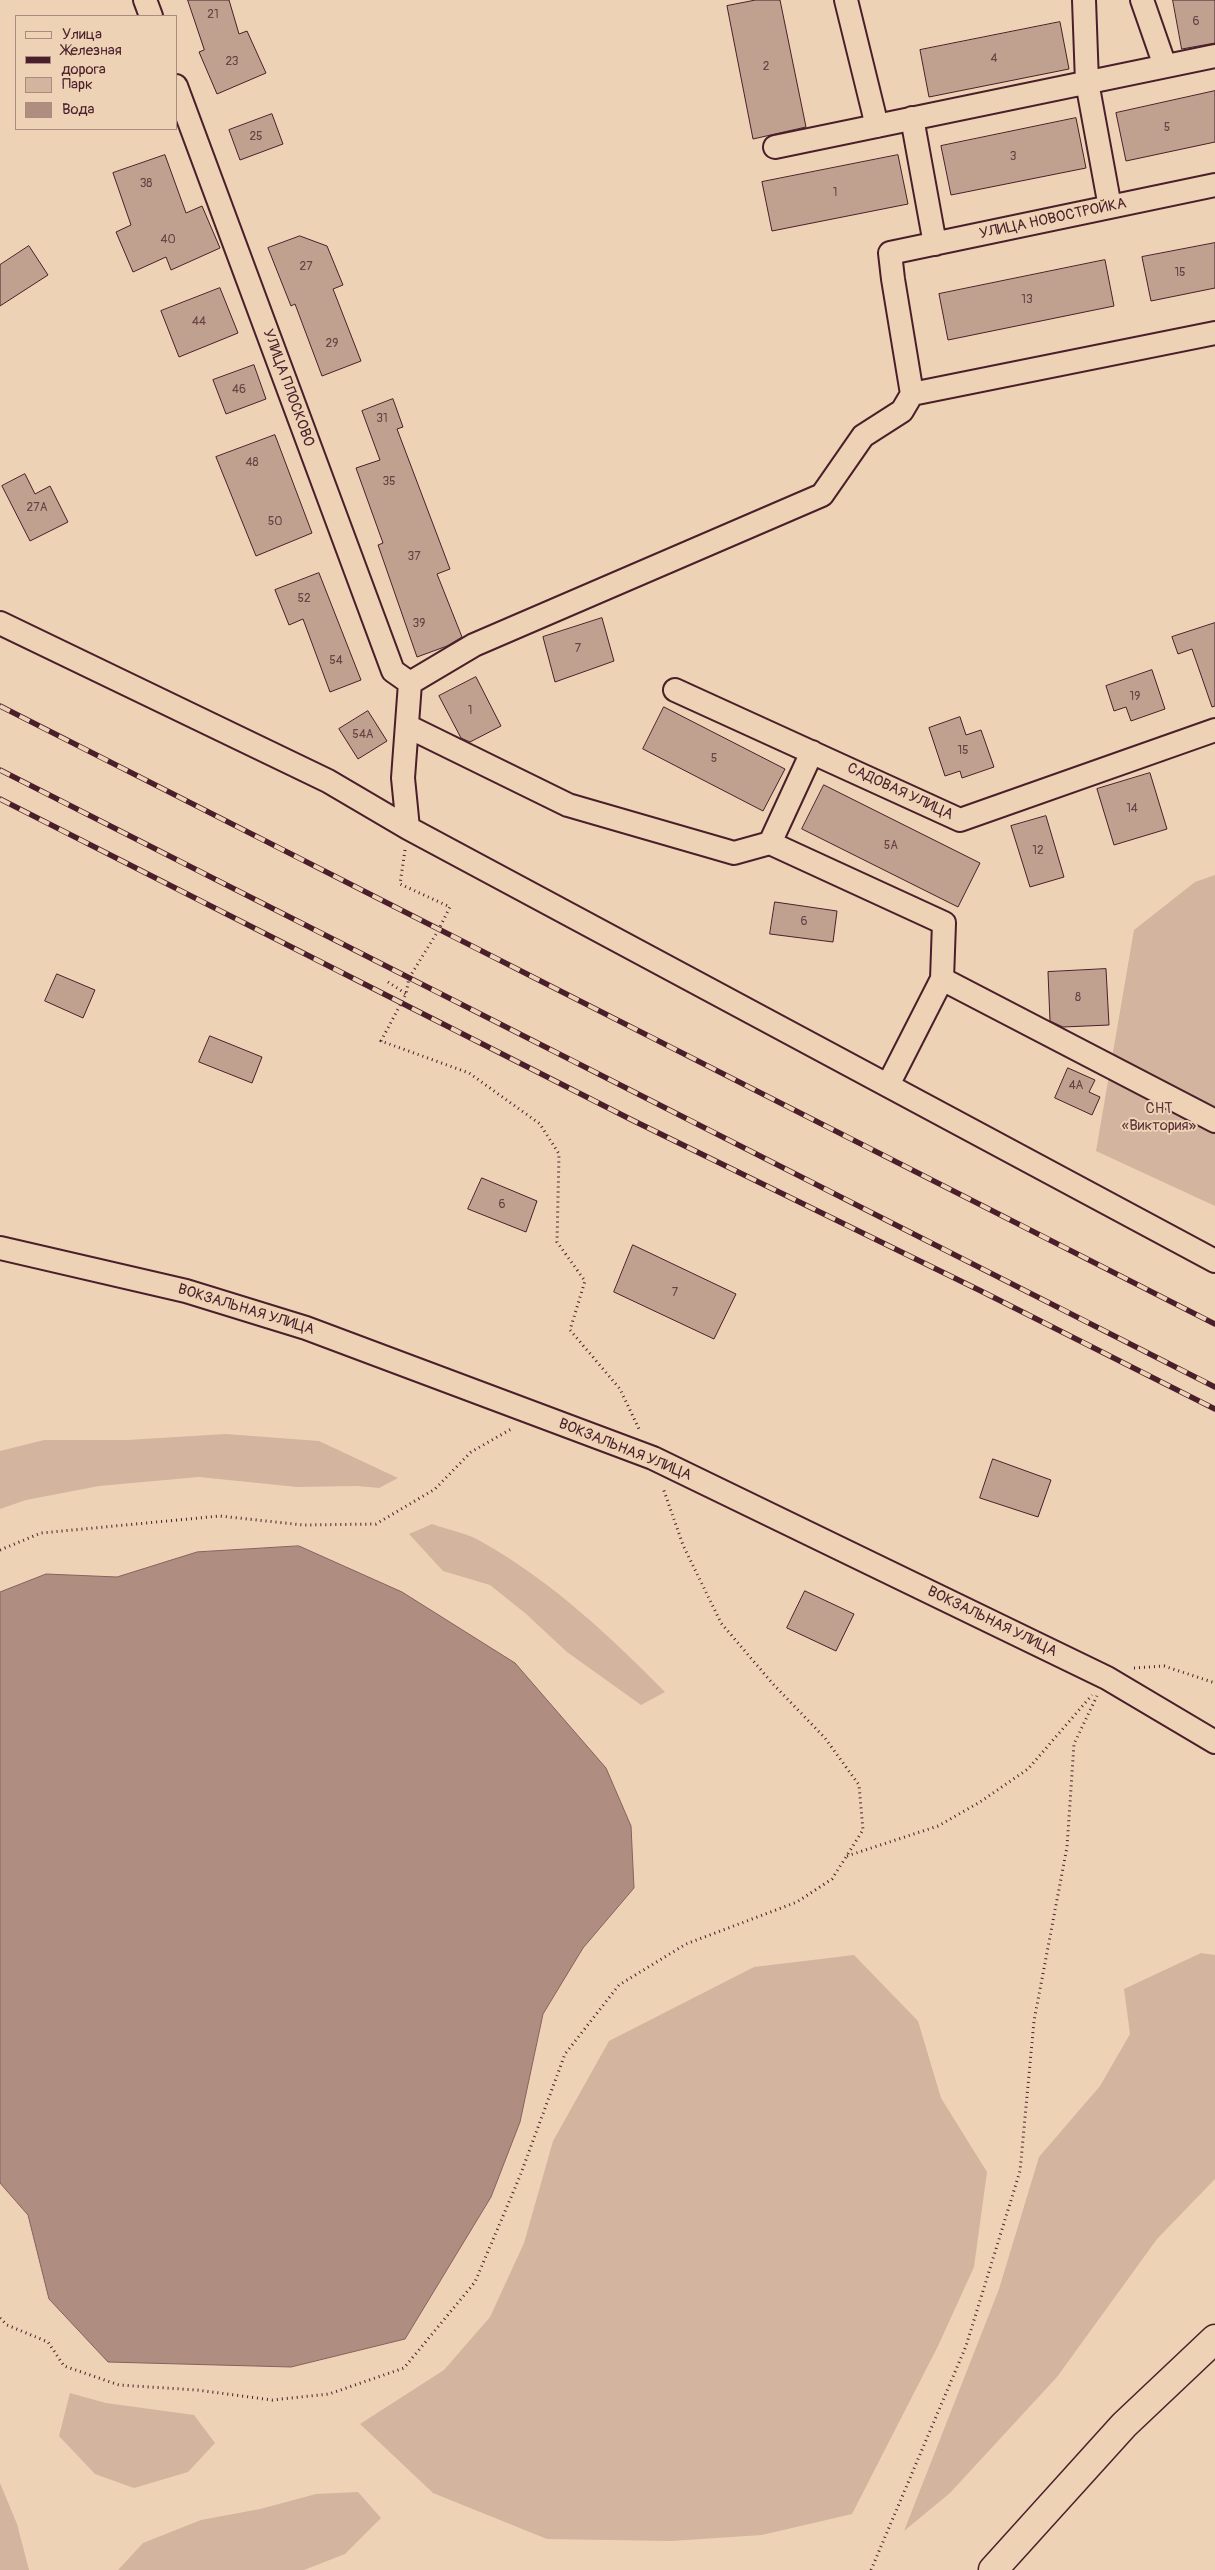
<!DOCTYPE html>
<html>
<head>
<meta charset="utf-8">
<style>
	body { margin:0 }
	#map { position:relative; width:1215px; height:2570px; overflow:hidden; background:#eed2b5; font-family:Pangolin,sans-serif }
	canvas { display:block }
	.legend { position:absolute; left:15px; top:15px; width:162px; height:115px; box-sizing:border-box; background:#eed2b5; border:1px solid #ac8a7e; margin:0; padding:6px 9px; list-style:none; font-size:15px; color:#4a1f2b }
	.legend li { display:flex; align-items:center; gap:10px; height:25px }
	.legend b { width:25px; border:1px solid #ac8a7e }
</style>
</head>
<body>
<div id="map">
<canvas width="1215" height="2570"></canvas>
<ul class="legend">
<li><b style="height:6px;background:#eed2b5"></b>Улица</li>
<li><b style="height:6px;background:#4a1f2b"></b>Железная дорога</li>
<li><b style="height:14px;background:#d3b49f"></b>Парк</li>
<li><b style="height:14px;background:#b08d81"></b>Вода</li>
</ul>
</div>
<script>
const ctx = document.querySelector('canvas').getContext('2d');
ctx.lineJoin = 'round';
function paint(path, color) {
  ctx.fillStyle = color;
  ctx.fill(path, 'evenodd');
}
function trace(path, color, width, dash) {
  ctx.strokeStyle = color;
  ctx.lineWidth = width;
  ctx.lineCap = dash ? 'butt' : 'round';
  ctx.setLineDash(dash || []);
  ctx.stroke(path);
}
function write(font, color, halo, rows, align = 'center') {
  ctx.font = font + ' Pangolin,sans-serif';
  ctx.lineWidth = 4;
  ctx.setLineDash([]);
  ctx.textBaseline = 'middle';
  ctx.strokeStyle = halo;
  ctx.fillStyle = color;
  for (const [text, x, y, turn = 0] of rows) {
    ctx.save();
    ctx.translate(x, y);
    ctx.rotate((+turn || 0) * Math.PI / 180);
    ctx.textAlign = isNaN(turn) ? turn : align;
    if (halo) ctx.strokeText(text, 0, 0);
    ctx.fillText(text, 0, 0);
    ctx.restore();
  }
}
paint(new Path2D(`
	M 1215,875 L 1215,1206 L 1096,1151 L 1134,930 L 1195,882 Z
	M 226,1434 L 319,1441 L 398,1478 L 379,1488 L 357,1486 L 297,1487 L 199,1477 L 99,1486 L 26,1500 L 0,1509 L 0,1451 L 44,1440 L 127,1440 Z
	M 432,1524 C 448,1530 468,1533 482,1542 C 551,1581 610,1636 665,1692 L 641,1705 L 567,1652 L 525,1613 L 490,1585 L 443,1571 L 409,1534 Z
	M 1201,1953 L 1215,1955 L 1215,2179 L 1157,2239 L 1057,2377 L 950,2493 L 904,2531 L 999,2289 L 1039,2157 L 1100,2086 L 1130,2034 L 1124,1989 Z
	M 854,1955 L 918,2021 L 941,2098 L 987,2172 L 974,2267 L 938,2346 L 852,2514 L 762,2535 L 671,2541 L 547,2539 L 433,2493 L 360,2424 L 444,2370 L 490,2317 L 524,2243 L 553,2141 L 609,2041 L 754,1967 Z
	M 70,2393 L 106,2403 L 194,2415 L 215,2443 L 188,2472 L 134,2488 L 95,2474 L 59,2436 Z
	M 0,2483 L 17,2524 L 29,2570 L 0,2570 Z
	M 358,2492 L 381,2518 L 345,2554 L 304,2570 L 118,2570 L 143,2543 L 201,2520 L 260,2509 L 316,2494 Z`), '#d3b49f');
const water = new Path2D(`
	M 299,1546 L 402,1592 L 515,1663 L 606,1768 L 631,1826 L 634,1888 L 583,1948 L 543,2014 L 520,2122 L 491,2197 L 405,2339 L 291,2367 L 108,2362 L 49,2299 L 28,2215 L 0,2183 L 0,1592 L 46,1574 L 117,1577 L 197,1552 Z`);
paint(water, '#b08d81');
trace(water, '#87615f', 1);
const building = new Path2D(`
	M 188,0 L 229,0 L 239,34 L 247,31 L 266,73 L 217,94 L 199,52 L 204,50 Z
	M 756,0 L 780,0 L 806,127 L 753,139 L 727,6 Z
	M 1173,0 L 1215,0 L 1215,43 L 1182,49 Z
	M 1060,22 L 1069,69 L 929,97 L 920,50 Z
	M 1215,91 L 1215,142 L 1126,161 L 1116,113 Z
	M 272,114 L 283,144 L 240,160 L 229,130 Z
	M 1076,118 L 1086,168 L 951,195 L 941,146 Z
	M 165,155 L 186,213 L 202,206 L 220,248 L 171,270 L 166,257 L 133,272 L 116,232 L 131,225 L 113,173 Z
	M 898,155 L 908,204 L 772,231 L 762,182 Z
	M 300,236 L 327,246 L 343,285 L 333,289 L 361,361 L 322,376 L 295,304 L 291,306 L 268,248 Z
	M 1215,243 L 1215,288 L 1151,301 L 1142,257 Z
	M 29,246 L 48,275 L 0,306 L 0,265 Z
	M 1105,260 L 1114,306 L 948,340 L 939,294 Z
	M 220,288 L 238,333 L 179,357 L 161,311 Z
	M 254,365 L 266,399 L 226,414 L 213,380 Z
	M 393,399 L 403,427 L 397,429 L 450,569 L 437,574 L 462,637 L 447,646 L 417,657 L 378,545 L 383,543 L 356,468 L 380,460 L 362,411 Z
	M 275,435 L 312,533 L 256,556 L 216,457 Z
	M 25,474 L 35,494 L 50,486 L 68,522 L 30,541 L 2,486 Z
	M 319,573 L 361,680 L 330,692 L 303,619 L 289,625 L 275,590 Z
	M 602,618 L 614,661 L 555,682 L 543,637 Z
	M 1215,623 L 1215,706 L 1212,707 L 1192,649 L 1178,654 L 1172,637 Z
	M 1152,670 L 1165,709 L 1131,721 L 1126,707 L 1114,711 L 1106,686 Z
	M 476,677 L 501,726 L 470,742 L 461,738 L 439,696 Z
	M 664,707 L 785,769 L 763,811 L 643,749 Z
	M 368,711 L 387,741 L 358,759 L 339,729 Z
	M 960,717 L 966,735 L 981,730 L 994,767 L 962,778 L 960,771 L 945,776 L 929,728 Z
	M 1150,773 L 1167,829 L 1114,845 L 1097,789 Z
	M 824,785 L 980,863 L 958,907 L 802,829 Z
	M 1046,816 L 1064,877 L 1030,887 L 1011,826 Z
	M 775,902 L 837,911 L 833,942 L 770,934 Z
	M 1106,969 L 1109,1025 L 1063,1027 L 1050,1021 L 1048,972 Z
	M 57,974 L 95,990 L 83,1018 L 45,1001 Z
	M 210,1036 L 262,1057 L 252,1083 L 199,1062 Z
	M 1068,1068 L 1095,1080 L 1089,1092 L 1100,1097 L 1092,1115 L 1055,1098 Z
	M 482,1178 L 537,1201 L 526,1232 L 468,1209 Z
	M 633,1245 L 736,1294 L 714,1339 L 614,1292 Z
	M 993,1459 L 1051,1480 L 1038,1517 L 980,1498 Z
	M 805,1591 L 854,1614 L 836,1651 L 787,1628 Z`);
paint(building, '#c0a08e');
trace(building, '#4a1f2b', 1);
const minor = new Path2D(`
	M 145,0 L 151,16
	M 846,0 L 877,126
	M 1084,0 L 1087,82 L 1110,207
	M 1142,0 L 1165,66
	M 176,86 L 393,671 L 410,683
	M 912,118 L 935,244
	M 775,147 L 1215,56
	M 912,394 L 1215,333
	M 0,623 L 328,781 L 408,828 L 1215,1261
	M 675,690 L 960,820 L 1215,730
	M 407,726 L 568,805 L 734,853 L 770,843 L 812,752
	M 408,828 L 403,778 L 410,683 L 474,645 L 822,495 L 863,436 L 902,411 L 912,394 L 893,279 L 890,253 L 1215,185
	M 770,843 L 944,923 L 942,979 L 888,1085
	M 942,979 L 1215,1121
	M 0,1248 L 186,1291 L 306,1328 L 653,1458 L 1107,1678 L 1215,1742`);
const major = new Path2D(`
	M 993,2570 L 1124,2425 L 1215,2339`);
trace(minor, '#4a1f2b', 26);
trace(major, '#4a1f2b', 31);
trace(new Path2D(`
	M 405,850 L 400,884 L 450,907 L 438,931 L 409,978 L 406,994 L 381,1041 L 469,1073 L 540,1124 L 559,1154 L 557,1242 L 585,1281 L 570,1330 L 620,1389 L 639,1429
	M 388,982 L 406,994
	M 0,1550 L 41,1533 L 220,1516 L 303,1525 L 376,1524 L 435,1489 L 471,1452 L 513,1428
	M 1134,1668 L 1164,1666 L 1215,1683
	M 847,1856 L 938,1826 L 980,1802 L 1028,1769 L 1092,1695
	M 0,2318 L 7,2325 L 48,2342 L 64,2366 L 119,2385 L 197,2390 L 272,2400 L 329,2394 L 404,2368 L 475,2282 L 520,2176 L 565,2054 L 619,1985 L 686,1944 L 797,1902 L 832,1879 L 863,1830 L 859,1785 L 825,1738 L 773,1684 L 721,1623 L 683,1545 L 663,1488
	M 871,2570 L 966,2346 L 1020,2171 L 1034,2021 L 1067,1847 L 1074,1744 L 1097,1696`), '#4a1f2b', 3, [1, 4]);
trace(minor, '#eed2b5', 22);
trace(major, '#eed2b5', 28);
const rail = new Path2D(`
	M 0,706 L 1215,1324
	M 0,770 L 1215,1387
	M 0,799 L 632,1120 L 981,1291 L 1215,1409`);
trace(rail, '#4a1f2b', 5.5);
trace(rail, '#eed2b5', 4, [11]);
write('12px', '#683f44', null, [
	["21",213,15],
	["6",1196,22],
	["4",994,59],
	["23",232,62],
	["2",766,67],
	["5",1167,128],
	["25",256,137],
	["3",1013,157],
	["38",146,184],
	["1",835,193],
	["40",168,240],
	["27",306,267],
	["15",1180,273],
	["13",1027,300],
	["44",199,322],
	["29",332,344],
	["46",239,390],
	["31",382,419],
	["48",252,463],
	["35",389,482],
	["27А",37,508],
	["50",275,522],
	["37",414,557],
	["52",304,599],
	["39",419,624],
	["7",578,649],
	["54",336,661],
	["19",1135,697],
	["1",470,711],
	["54А",363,735],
	["15",963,751],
	["5",714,759],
	["14",1132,809],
	["5А",891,846],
	["12",1038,851],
	["6",804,922],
	["8",1078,998],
	["4А",1076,1086],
	["6",502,1205],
	["7",675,1293]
]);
write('15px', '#4a1f2b', '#eed2b5', [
	["УЛИЦА НОВОСТРОЙКА",1053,219,-12],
	["УЛИЦА ПЛОСКОВО",288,388,70],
	["САДОВАЯ УЛИЦА",900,792,25],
	["ВОКЗАЛЬНАЯ УЛИЦА",246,1310,17],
	["ВОКЗАЛЬНАЯ УЛИЦА",625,1450,22],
	["ВОКЗАЛЬНАЯ УЛИЦА",992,1622,26]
]);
write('15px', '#5f353c', '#eed2b5', [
	["СНТ",1159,1109],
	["«Виктория»",1159,1126]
]);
</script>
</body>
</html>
